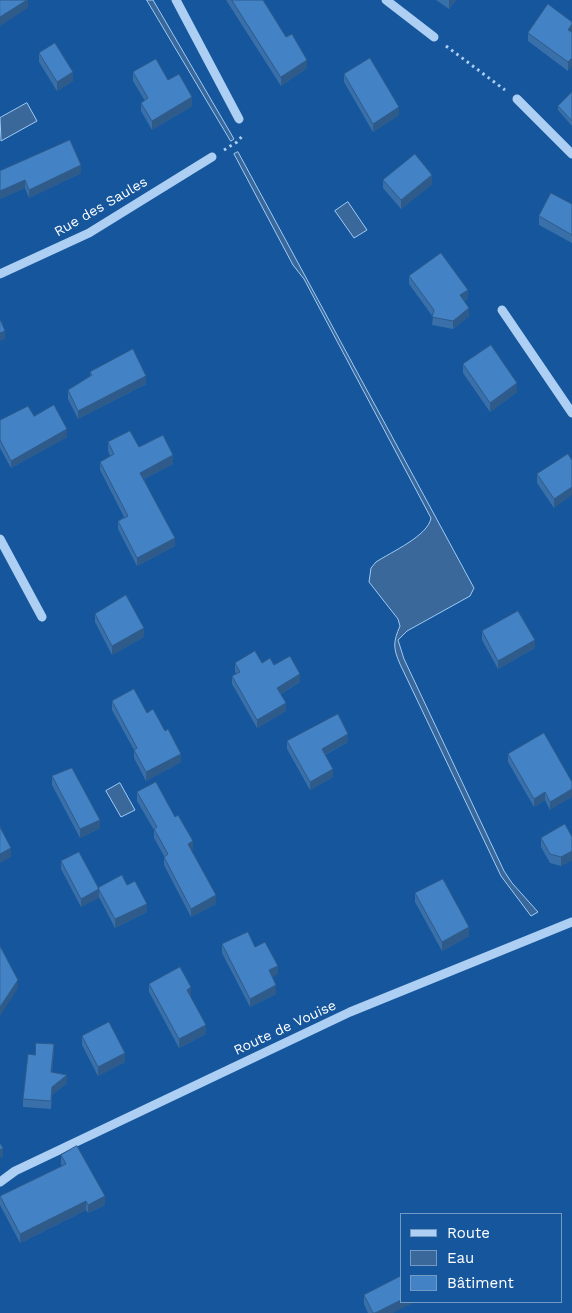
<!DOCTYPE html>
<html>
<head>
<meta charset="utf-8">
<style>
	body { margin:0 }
	#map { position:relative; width:572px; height:1313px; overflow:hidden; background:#16569c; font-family:"Work Sans",sans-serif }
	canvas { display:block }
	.legend { position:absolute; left:400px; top:1213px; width:162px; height:90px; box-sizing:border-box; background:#16569c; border:1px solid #739ac4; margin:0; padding:6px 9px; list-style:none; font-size:15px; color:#fff }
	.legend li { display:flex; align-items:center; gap:10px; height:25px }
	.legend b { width:25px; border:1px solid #739ac4 }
</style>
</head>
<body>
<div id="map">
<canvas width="572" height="1313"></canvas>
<ul class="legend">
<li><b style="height:6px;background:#accff3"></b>Route</li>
<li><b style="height:14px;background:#3a689a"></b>Eau</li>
<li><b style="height:14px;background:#4382c5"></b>Bâtiment</li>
</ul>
</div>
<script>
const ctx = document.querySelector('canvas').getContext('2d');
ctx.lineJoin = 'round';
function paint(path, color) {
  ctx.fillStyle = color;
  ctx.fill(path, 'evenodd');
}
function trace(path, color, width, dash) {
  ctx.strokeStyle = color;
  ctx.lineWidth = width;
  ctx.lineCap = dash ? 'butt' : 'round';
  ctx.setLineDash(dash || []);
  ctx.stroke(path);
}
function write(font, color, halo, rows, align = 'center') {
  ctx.font = font + ' "Work Sans",sans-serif';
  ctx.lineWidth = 4;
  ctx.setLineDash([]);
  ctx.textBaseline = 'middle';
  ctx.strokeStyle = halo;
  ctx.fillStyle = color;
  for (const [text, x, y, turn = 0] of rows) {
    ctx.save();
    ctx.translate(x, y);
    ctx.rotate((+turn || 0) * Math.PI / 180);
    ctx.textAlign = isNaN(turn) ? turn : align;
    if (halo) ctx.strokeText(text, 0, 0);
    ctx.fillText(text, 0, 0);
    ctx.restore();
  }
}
const water = new Path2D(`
	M 147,0 L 153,0 L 234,139 L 231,141 Z
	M 27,103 L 37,121 L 1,141 L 0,118 Z
	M 238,152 L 474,588 L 470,596 L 407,631 L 398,640 L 404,659 L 504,871 L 512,883 L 538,912 L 531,916 L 501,876 L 400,664 C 393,648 393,642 400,626 L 398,619 L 369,582 L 371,568 L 376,562 C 391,552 428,536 431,518 L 304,279 L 293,265 L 234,154 Z
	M 348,202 L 367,230 L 354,238 L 335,211 Z
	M 120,783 L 135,810 L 121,817 L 106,791 Z`);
paint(water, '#3a689a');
trace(water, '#9fcbf5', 1);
trace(new Path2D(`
	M 446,46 L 505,90
	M 224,150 L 237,142 L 244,134`), '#accff3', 3, [2.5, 4]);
trace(new Path2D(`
	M 176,0 L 239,119
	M 386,0 L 434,37
	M 517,99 L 572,154
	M 0,274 L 89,233 L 212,157
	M 502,310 L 572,413
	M 0,539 L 42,617
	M 0,1182 L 15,1171 L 350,1012 L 572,922`), '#accff3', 9);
paint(new Path2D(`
	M 226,0 L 263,0 L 286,37 L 307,68 L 281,86 Z
	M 436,0 L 456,0 L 449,9 Z
	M 572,22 L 568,71 L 528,41 L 528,33 Z
	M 39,53 L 73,81 L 57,91 L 39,62 Z
	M 133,72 L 168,80 L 192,106 L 152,130 L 141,111 L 141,103 L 145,101 L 133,81 Z
	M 344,74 L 399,115 L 373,132 L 344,82 Z
	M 572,92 L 572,126 L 558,110 L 558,106 Z
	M 0,171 L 81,173 L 29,198 L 25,188 L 0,199 Z
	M 383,180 L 432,184 L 401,209 L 383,188 Z
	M 572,204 L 572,243 L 539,225 L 539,216 Z
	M 409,276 L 468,298 L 464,301 L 469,316 L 453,329 L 432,325 L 433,317 L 409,284 Z
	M 463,364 L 517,392 L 490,412 L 463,373 Z
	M 90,372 L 146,384 L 78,419 L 68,399 L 68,390 L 90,376 Z
	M 34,416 L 67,437 L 11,468 L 0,448 L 0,420 Z
	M 108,442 L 139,447 L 173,464 L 144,479 L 175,546 L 137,566 L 118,529 L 118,521 L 124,517 L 100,470 L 100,462 L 110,456 L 108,451 Z
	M 568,454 L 554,508 L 537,483 L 537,474 Z
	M 95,614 L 144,637 L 112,655 L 95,622 Z
	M 482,631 L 535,648 L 498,669 L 482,640 Z
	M 235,663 L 262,663 L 274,665 L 300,682 L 281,694 L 286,711 L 257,728 L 232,684 L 232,676 L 236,674 L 235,671 Z
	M 112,701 L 147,713 L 165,731 L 181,762 L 146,781 L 134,758 L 134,750 L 112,710 Z
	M 287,741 L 348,742 L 325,755 L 333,777 L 310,790 L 287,749 Z
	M 508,754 L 572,782 L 550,810 L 545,800 L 534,807 L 508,762 Z
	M 52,776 L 100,828 L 80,838 L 52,785 Z
	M 137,792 L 175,817 L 193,850 L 191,851 L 216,904 L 191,917 L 164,865 L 164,856 L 154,838 L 154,830 L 137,801 Z
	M 572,837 L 572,860 L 561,866 L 550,863 L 541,847 L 541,838 Z
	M 61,861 L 98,889 L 127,885 L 147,912 L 115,928 L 99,897 L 81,907 L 61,869 Z
	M 415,893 L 469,936 L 442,951 L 415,902 Z
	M 222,944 L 255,947 L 278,974 L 272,977 L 276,994 L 250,1007 L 222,953 Z
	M 149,984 L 191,996 L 190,996 L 206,1034 L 179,1048 L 149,992 Z
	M 82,1036 L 125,1062 L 98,1076 L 82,1045 Z
	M 54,1052 L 52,1072 L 67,1083 L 52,1095 L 51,1109 L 23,1107 L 23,1099 L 35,1055 Z
	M 61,1155 L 105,1205 L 88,1213 L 86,1210 L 20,1243 L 0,1205 L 0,1196 L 62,1166 L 61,1164 Z
	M 364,1295 L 393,1313 L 368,1313 L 364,1304 Z`), '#3a70a9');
paint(new Path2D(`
	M 27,0 L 28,0 L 28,8 L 0,26 L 0,17 Z
	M 449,0 L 456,0 L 449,9 Z
	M 572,24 L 572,33 L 568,30 Z
	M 572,58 L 572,66 L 568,71 L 568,62 Z
	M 307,60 L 307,68 L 281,86 L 281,77 Z
	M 73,72 L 73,81 L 57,91 L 57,82 Z
	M 192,97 L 192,106 L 152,130 L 152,121 Z
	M 399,107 L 399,115 L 373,132 L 373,124 Z
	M 81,165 L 81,173 L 29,198 L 29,190 Z
	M 432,175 L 432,184 L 401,209 L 401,200 Z
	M 25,180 L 25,188 L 0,199 L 0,191 Z
	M 468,290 L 468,298 L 460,303 L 460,295 Z
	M 469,308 L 469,316 L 453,329 L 453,321 Z
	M 5,331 L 5,339 L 0,341 L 0,333 Z
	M 146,376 L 146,384 L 78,419 L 78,411 Z
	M 517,383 L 517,392 L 490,412 L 490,403 Z
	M 67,429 L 67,437 L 11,468 L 11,461 Z
	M 173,455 L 173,464 L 140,481 L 140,473 Z
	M 572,487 L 572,495 L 554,508 L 554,499 Z
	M 175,538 L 175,546 L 137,566 L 137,558 Z
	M 144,628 L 144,637 L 112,655 L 112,646 Z
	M 535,640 L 535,648 L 498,669 L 498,661 Z
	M 300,674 L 300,682 L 277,696 L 277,688 Z
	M 286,703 L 286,711 L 257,728 L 257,720 Z
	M 348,734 L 348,742 L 322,756 L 322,749 Z
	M 181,754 L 181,762 L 146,781 L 146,772 Z
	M 333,769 L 333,777 L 310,790 L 310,782 Z
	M 572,789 L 572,797 L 550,810 L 550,802 Z
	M 545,792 L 545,800 L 534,807 L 534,799 Z
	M 100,820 L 100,828 L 80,838 L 80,829 Z
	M 193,841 L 193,850 L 188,853 L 188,844 Z
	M 11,848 L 11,857 L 0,863 L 0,854 Z
	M 572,851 L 572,860 L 561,866 L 561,857 Z
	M 99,889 L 99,898 L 81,907 L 81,899 Z
	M 216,895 L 216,904 L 191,917 L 191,909 Z
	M 147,904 L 147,912 L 115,928 L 115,919 Z
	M 469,927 L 469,936 L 442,951 L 442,942 Z
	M 278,966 L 278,974 L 269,979 L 269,970 Z
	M 18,980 L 18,988 L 0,1016 L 0,1007 Z
	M 276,985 L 276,994 L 250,1007 L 250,999 Z
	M 191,987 L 191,996 L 187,998 L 187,990 Z
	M 206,1025 L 206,1034 L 179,1048 L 179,1039 Z
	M 54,1044 L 54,1052 L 51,1080 L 51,1072 Z
	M 125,1053 L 125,1062 L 98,1076 L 98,1067 Z
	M 67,1075 L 67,1083 L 52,1095 L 51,1109 L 52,1087 Z
	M 3,1148 L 3,1157 L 0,1158 L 0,1150 Z
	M 105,1196 L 105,1205 L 88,1213 L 88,1205 Z
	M 86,1201 L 86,1210 L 20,1243 L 20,1234 Z
	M 401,1300 L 401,1302 L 415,1302 L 393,1313 L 375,1313 Z`), '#2f5b8a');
const building = new Path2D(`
	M 0,0 L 27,0 L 0,17 Z
	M 232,0 L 263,0 L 286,37 L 292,34 L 307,60 L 281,77 Z
	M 548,4 L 572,22 L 572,24 L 568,30 L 572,32 L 572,58 L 568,62 L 528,33 Z
	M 55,43 L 73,72 L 57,82 L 39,53 Z
	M 370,58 L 399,107 L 373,124 L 344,74 Z
	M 156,59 L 168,80 L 179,74 L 192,97 L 152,121 L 141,103 L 148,98 L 133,72 Z
	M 572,92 L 572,121 L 558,106 Z
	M 70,140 L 81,165 L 29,190 L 25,180 L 0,191 L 0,171 Z
	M 415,154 L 432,175 L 401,200 L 383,180 Z
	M 551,193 L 572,204 L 572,235 L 539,216 Z
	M 441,253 L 468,290 L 460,295 L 469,308 L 453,321 L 432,317 L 434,310 L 409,276 Z
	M 0,319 L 5,331 L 0,333 Z
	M 491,345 L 517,383 L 490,403 L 463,364 Z
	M 133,349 L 146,376 L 78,411 L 68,390 L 92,375 L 90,372 Z
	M 54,405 L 67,429 L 11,461 L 0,440 L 0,420 L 28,406 L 34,416 Z
	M 130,431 L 139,447 L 163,435 L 173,455 L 140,473 L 175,538 L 137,558 L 118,521 L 128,516 L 100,462 L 114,454 L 108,442 Z
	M 568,454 L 572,460 L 572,487 L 554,499 L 537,474 Z
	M 126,595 L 144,628 L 112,646 L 95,614 Z
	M 518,611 L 535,640 L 498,661 L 482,631 Z
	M 255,651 L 262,663 L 270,658 L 274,665 L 290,656 L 300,674 L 277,688 L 286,703 L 257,720 L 232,676 L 240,672 L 235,663 Z
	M 134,689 L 147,713 L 153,709 L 165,731 L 168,729 L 181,754 L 146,772 L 134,750 L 137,748 L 112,701 Z
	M 338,714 L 348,734 L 322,749 L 333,769 L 310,782 L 287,741 Z
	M 544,733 L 572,782 L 572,789 L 550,802 L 545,792 L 534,799 L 508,754 Z
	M 72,768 L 100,820 L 80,829 L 52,776 Z
	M 156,782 L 175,817 L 178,815 L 193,841 L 188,844 L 216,895 L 191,909 L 164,857 L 168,854 L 154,829 L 157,827 L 137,792 Z
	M 565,824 L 572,837 L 572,851 L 561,857 L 550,854 L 541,838 Z
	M 0,827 L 11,848 L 0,854 Z
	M 79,852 L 99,889 L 81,899 L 61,861 Z
	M 122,875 L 127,885 L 135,881 L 147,904 L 115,919 L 98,888 Z
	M 443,879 L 469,927 L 442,942 L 415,893 Z
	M 248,932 L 255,947 L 265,942 L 278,966 L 269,970 L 276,985 L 250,999 L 222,944 Z
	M 0,946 L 18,980 L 0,1007 Z
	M 180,967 L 191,987 L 187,990 L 206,1025 L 179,1039 L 149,984 Z
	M 109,1022 L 125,1053 L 98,1067 L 82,1036 Z
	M 36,1043 L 54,1044 L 51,1072 L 67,1075 L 52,1087 L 51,1101 L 23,1099 L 28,1054 L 35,1055 Z
	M 0,1143 L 3,1148 L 0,1150 Z
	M 77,1146 L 105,1196 L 88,1205 L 86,1201 L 20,1234 L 0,1196 L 66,1164 L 61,1155 Z
	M 401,1276 L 401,1300 L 375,1313 L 373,1313 L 364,1295 Z`);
paint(building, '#4382c5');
trace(building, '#2f5b8a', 1);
write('14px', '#fff', '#16569c', [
	["Rue des Saules",101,207,-30],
	["Route de Vouise",285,1028,-25]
]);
</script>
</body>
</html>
